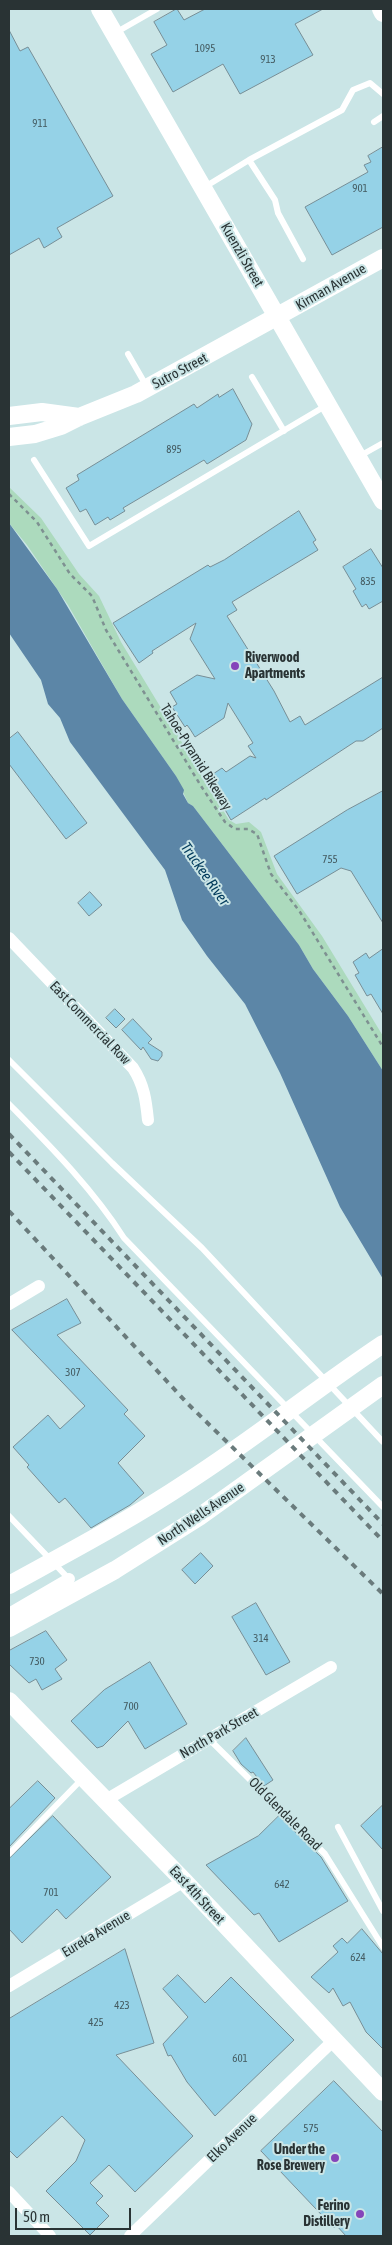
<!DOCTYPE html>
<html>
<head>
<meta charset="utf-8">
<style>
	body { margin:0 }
	#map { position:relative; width:392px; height:2245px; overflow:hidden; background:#cae5e6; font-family:"Asap Condensed",sans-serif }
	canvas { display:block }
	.frame { position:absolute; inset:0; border:10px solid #293334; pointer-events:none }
	.scale { position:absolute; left:15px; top:2208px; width:116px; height:22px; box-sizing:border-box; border:2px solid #293334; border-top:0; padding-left:6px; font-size:15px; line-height:18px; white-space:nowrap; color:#293334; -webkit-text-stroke:4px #cae5e6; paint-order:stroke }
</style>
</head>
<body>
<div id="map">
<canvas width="392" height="2245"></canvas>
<div class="frame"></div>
<div class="scale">50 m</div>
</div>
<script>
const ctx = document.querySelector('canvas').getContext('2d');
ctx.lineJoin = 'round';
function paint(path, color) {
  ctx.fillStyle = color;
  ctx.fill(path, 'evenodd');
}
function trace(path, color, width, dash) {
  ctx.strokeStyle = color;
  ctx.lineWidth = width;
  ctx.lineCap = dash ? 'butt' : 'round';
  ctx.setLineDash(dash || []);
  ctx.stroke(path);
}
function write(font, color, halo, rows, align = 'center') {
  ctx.font = font + ' "Asap Condensed",sans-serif';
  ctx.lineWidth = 4;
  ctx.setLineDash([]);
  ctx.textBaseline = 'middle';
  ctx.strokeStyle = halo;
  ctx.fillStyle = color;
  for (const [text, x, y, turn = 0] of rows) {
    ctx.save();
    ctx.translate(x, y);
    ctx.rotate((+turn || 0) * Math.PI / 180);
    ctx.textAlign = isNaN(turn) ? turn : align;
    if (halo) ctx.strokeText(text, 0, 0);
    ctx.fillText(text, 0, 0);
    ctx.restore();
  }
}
paint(new Path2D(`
	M 9,487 L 41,518 L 79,574 L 99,596 L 121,642 L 229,820 L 236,824 L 249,822 L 261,832 L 277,874 L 322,936 L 383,1036 L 383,1071 L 348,1016 L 313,969 L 299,945 L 193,806 L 188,803 L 176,776 L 122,699 L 68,605 L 27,545 L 9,523 Z`), '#acdabd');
paint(new Path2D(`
	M 9,523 L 57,589 L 122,699 L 176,776 L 184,790 L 183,794 L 188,803 L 193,806 L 299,945 L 313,969 L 348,1016 L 383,1071 L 383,1279 L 340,1207 L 280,1073 L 245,1004 L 207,956 L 182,920 L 165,870 L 70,742 L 60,718 L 48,704 L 41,680 L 9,633 Z`), '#5c86a7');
const building = new Path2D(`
	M 177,9 L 184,20 L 205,9 L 323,9 L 295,24 L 313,55 L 240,94 L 223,64 L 173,92 L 151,54 L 167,45 L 154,22 Z
	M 9,30 L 20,51 L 28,47 L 113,196 L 57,228 L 62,237 L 44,248 L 39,238 L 9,255 Z
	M 383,147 L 383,227 L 332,255 L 305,207 L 368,172 L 364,165 L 371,162 L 368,156 Z
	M 233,389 L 252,424 L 246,440 L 207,464 L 204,460 L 123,508 L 125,511 L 110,520 L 108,517 L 95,525 L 86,509 L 80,512 L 66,488 L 79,480 L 77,475 L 194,404 L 197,408 L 218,394 L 219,397 Z
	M 299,511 L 316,540 L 313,542 L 318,550 L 232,602 L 237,610 L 227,616 L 274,691 L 290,722 L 300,716 L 305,725 L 383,677 L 383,728 L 363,741 L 356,741 L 266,800 L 265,798 L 231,820 L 207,778 L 222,768 L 226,772 L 250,756 L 256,758 L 248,746 L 253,743 L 228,703 L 224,718 L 195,737 L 190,729 L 187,725 L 185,727 L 172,707 L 177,704 L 170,692 L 197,675 L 215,679 L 190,639 L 196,623 L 152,651 L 153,653 L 139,663 L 113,623 L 208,565 L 210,567 L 224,560 Z
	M 371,549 L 383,568 L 383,601 L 369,609 L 366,604 L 362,607 L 353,591 L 356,589 L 343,567 Z
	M 18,732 L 87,823 L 66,839 L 9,764 L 9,739 Z
	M 383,791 L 383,923 L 351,871 L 341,868 L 297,894 L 274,856 L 347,810 Z
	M 90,892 L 102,905 L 89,916 L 78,903 Z
	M 383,949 L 383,1014 L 371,994 L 367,996 L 355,975 L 359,973 L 353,962 L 366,953 L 369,958 Z
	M 115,1009 L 125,1019 L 116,1028 L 106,1018 Z
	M 133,1019 L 152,1039 L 148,1043 L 162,1052 L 162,1056 L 158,1061 L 151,1059 L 143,1047 L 141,1050 L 122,1030 Z
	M 67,1299 L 81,1323 L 57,1335 L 128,1410 L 124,1414 L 145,1436 L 118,1463 L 144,1493 L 130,1505 L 91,1528 L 65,1498 L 59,1503 L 27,1467 L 29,1465 L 13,1447 L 48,1415 L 60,1429 L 85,1406 L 12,1330 Z
	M 201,1553 L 213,1566 L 195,1584 L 182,1570 Z
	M 256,1603 L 290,1662 L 266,1675 L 232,1617 Z
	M 46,1631 L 67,1660 L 55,1669 L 62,1679 L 42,1690 L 36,1679 L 29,1683 L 9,1664 L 9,1651 Z
	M 150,1662 L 187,1724 L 145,1749 L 128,1721 L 103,1746 L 97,1748 L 71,1721 L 104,1690 Z
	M 246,1738 L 273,1780 L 264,1786 L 253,1772 L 251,1773 L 241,1764 L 233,1751 Z
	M 38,1781 L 55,1798 L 9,1847 L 9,1809 Z
	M 383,1805 L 383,1850 L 361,1826 Z
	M 53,1816 L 111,1877 L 66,1919 L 57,1909 L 22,1943 L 9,1929 L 9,1859 Z
	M 279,1816 L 321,1857 L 348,1901 L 279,1942 L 259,1913 L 254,1915 L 206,1865 L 258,1836 Z
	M 362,1929 L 383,1954 L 383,2049 L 366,2032 L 350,2002 L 343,2006 L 333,1988 L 329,1993 L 311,1977 L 338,1952 L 333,1946 L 342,1938 L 347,1943 Z
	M 125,1949 L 154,2043 L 116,2055 L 193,2136 L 135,2192 L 109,2165 L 90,2183 L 103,2196 L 96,2203 L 109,2216 L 90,2235 L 46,2191 L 76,2161 L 85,2140 L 62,2116 L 17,2158 L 9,2150 L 9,2019 Z
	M 178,1975 L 205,2003 L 231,1977 L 294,2040 L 215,2116 L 187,2082 L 171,2055 L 168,2056 L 163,2044 L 188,2017 L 163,1989 Z
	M 334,2081 L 383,2132 L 383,2236 L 346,2236 L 336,2225 L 334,2228 L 261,2151 Z`);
paint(building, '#95d2e7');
trace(building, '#778e96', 1);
trace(new Path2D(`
	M 9,494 L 37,522 L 70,574 L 92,596 L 106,630 L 201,786 L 225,822 L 235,829 L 248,829 L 257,834 L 271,874 L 300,912 L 383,1047`), '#7e9091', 2.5, [4, 4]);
trace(new Path2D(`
	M 115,33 L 157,9
	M 374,122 L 383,116
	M 203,188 L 249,160
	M 303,259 L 278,213 L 275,200 L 249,160 L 342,110 L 353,90 L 370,83 L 383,94
	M 128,354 L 147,387
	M 252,377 L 284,431
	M 358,457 L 383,443
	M 34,460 L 89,546 L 327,405
	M 9,1060 L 112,1163 L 202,1248 L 383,1442
	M 9,1104 C 50,1146 92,1188 124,1238 L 383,1507
	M 9,1516 L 69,1579
	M 209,1739 L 325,1854 L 383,1947
	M 338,1827 L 383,1911
	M 9,1854 L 83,1778`), '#fff', 6);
trace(new Path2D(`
	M 9,938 L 133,1068 C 144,1085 146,1100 148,1120
	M 9,1304 L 39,1286
	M 9,1614 L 69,1579
	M 106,1800 L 331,1667
	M 9,1986 L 184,1881
	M 9,2192 L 50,2236
	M 130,2236 L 334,2040`), '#fff', 12);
trace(new Path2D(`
	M 100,9 L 383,501
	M 381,9 L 383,13
	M 9,416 L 42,412 L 79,417
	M 9,437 L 35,434 L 61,426 L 79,417 L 136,394 L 383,258
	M 9,1585 C 69,1552 130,1520 187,1482 C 254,1439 317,1388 383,1344
	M 9,1628 L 115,1570 L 199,1517 L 383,1385
	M 9,1701 L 184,1881 L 383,2092`), '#fff', 18);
trace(new Path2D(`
	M 9,1134 L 383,1524
	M 9,1152 L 383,1541
	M 9,1211 L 188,1404 L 383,1594`), '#6a7b7c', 4, [6, 6]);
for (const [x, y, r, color] of [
	[235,666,5,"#8545ba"],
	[335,2158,5,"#8545ba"],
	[360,2214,5,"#8545ba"]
]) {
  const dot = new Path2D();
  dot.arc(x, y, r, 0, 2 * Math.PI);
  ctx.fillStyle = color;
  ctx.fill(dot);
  trace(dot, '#cae5e6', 2);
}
write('11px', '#445b61', null, [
	["1095",205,49],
	["913",268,60],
	["911",40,124],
	["901",360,189],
	["895",174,450],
	["835",368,582],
	["755",330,860],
	["307",73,1373],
	["314",261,1639],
	["730",37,1662],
	["700",131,1707],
	["642",282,1885],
	["701",51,1893],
	["624",358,1958],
	["423",122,2006],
	["425",96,2023],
	["601",240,2059],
	["575",311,2129]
]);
write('14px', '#293334', '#cae5e6', [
	["Kuenzli Street",242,255,60],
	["Kirman Avenue",331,287,-30],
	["Sutro Street",180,371,-28],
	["Tahoe-Pyramid Bikeway",196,757,58],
	["East Commercial Row",90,1023,46],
	["North Wells Avenue",201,1514,-34],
	["North Park Street",219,1733,-30],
	["Old Glendale Road",285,1814,45],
	["East 4th Street",197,1895,47],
	["Eureka Avenue",96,1934,-31],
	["Elko Avenue",232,2138,-44]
]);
write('bold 14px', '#293334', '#cae5e6', [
	["Riverwood",245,658,"left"],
	["Apartments",245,674,"left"],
	["Under the",325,2150],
	["Rose Brewery",325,2166],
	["Ferino",350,2206],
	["Distillery",350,2222]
], 'right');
write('italic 15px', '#013a5b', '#cae5e6', [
	["Truckee River",205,874,55]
]);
</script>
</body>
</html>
